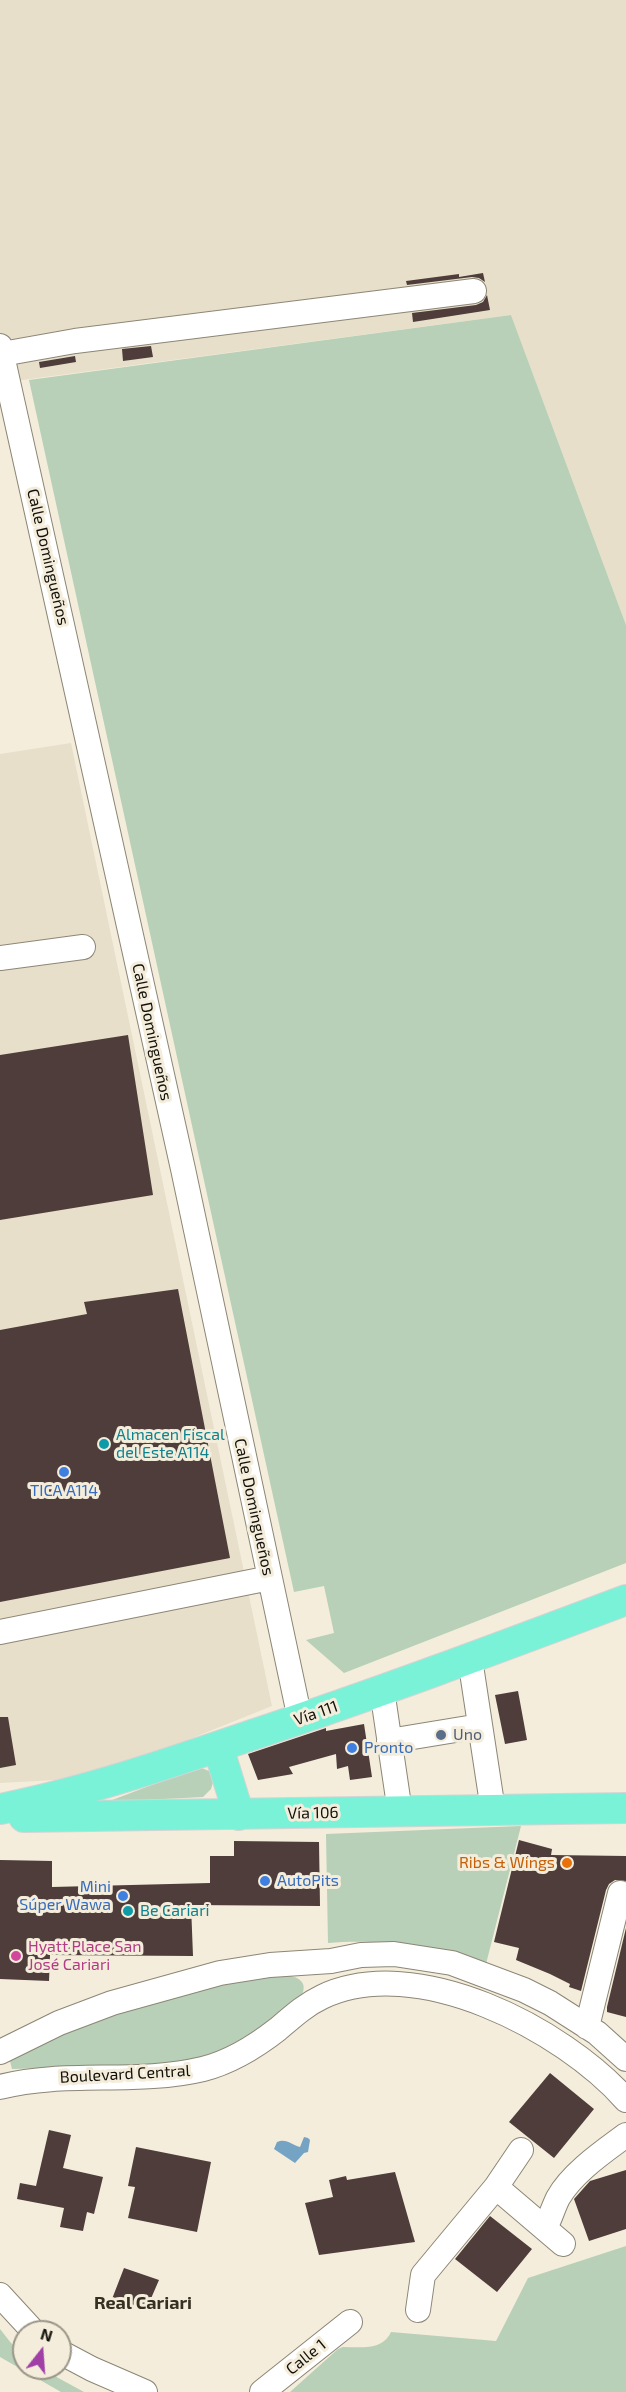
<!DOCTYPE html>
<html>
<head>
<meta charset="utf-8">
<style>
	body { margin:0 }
	#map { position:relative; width:626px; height:2392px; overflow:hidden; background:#f4eddb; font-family:"Exo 2",sans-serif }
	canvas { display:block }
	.north { position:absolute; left:12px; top:2320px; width:60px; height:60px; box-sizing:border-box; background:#f4eddb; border:2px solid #9a9587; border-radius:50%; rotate:17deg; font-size:16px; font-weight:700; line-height:24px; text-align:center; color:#12100a }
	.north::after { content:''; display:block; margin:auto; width:21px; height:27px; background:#a03fa6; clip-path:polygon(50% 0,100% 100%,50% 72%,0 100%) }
</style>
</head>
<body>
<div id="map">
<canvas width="626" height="2392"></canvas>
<div class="north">N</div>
</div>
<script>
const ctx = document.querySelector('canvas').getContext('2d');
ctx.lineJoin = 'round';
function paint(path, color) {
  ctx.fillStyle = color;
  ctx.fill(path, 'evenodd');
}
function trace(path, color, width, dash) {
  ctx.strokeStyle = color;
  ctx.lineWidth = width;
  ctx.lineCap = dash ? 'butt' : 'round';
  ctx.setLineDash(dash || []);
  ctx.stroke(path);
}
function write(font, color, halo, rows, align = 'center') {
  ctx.font = font + ' "Exo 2",sans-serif';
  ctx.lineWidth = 6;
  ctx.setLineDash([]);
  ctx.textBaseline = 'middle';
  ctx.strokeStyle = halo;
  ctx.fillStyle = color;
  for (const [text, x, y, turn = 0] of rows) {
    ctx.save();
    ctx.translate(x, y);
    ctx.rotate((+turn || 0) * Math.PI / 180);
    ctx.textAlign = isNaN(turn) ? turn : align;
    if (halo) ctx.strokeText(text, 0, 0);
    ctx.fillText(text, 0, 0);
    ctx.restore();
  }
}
paint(new Path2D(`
	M 0,0 L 626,0 L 626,625 L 511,315 L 0,383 Z
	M 71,743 L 272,1706 L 93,1778 L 0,1783 L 0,754 Z`), '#e7dfc9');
paint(new Path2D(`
	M 511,315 L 626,625 L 626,1563 L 344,1673 L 306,1640 L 334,1633 L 324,1586 L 294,1592 L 29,380 Z
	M 199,1767 L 209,1771 L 214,1779 L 211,1789 L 203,1797 L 107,1802 Z
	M 521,1826 L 486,1964 C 430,1949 387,1938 328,1943 L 326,1834 Z
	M 235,1974 C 249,1975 293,1971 301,1981 C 306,1986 303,1993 300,1999 L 252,2035 L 215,2055 L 179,2064 L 12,2069 L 10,2061 L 86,2021 Z
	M 626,2246 L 626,2392 L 290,2392 L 338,2349 L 343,2347 C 361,2347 382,2351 391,2332 L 496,2341 L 528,2278 Z
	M 0,2329 L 11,2343 L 24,2355 L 24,2368 L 40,2368 L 84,2392 L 61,2392 L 0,2357 Z`), '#b7d0b7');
paint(new Path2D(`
	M 304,2137 L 308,2138 L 310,2140 L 308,2152 L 304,2153 L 295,2163 L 274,2149 L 277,2142 C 287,2138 291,2145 300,2147 Z`), '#74a3c3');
paint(new Path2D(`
	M 483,273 L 485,282 L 479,278 L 472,277 L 407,285 L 406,281 L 459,274 L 459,277 Z
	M 487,295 L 490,310 L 413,322 L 412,313 L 476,305 L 483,302 Z
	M 151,346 L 153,357 L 123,361 L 122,349 Z
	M 75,356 L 76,362 L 40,368 L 39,362 Z
	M 128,1035 L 153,1195 L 0,1220 L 0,1055 Z
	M 178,1289 L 230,1558 L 0,1602 L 0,1330 L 87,1314 L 84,1302 Z
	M 518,1691 L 527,1740 L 505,1744 L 495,1695 Z
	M 0,1717 L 8,1717 L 16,1765 L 0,1768 Z
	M 364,1724 L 372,1777 L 350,1780 L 348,1766 L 337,1769 L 336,1754 L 289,1767 L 293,1774 L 258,1780 L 248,1754 L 326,1728 L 326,1731 Z
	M 519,1840 L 552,1849 L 551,1855 L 626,1856 L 626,1881 L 615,1880 L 609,1884 L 606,1890 L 581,1991 L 569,1987 L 570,1984 L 550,1974 L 516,1960 L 519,1948 L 494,1942 Z
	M 234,1841 L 319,1842 L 320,1906 L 191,1905 L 193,1956 L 50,1955 L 49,1981 L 0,1979 L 0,1860 L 52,1861 L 52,1887 L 210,1883 L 210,1856 L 234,1856 Z
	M 626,1928 L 626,2017 L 607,2012 L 607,2007 Z
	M 550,2073 L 594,2109 L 554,2158 L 509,2122 Z
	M 49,2130 L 71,2135 L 63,2168 L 103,2177 L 94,2214 L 87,2212 L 83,2231 L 60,2227 L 64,2208 L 17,2199 L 20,2183 L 36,2186 Z
	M 136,2147 L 211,2162 L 197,2232 L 128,2218 L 135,2187 L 128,2186 Z
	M 626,2170 L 626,2229 L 589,2241 L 574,2199 L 590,2181 Z
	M 395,2172 L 415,2242 L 319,2255 L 305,2203 L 333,2197 L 329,2180 L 346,2176 L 347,2180 Z
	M 490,2216 L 532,2249 L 497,2292 L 455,2259 Z
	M 124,2268 L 159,2280 L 146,2310 L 112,2299 Z`), '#4e3d3a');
const minor = new Path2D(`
	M 0,346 L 183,1169 L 300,1719
	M 2,354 L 75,341 L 474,291
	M 0,958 L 83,947
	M 0,1632 L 270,1578
	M 470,1659 L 493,1810
	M 382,1690 L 400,1812
	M 389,1741 L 480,1726
	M 587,2027 L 620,1893
	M 0,2052 L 59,2023 L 112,2003 L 220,1973 L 270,1965 L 331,1961 L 361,1955 L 394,1954 L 452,1963 L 524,1990 L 550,2003 L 597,2033 L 626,2059
	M 0,2087 C 66,2070 136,2085 203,2069 C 231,2062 255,2047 278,2029 C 292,2017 305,2005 322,1997 C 416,1952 563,2029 626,2100
	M 496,2187 L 563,2244
	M 545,2228 C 550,2219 553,2208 558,2198 C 572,2173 603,2152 626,2135
	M 0,2295 L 34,2332
	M 418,2310 L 423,2275 L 496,2187 L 521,2150
	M 60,2352 L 92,2369 L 145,2392
	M 262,2392 L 350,2322`);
const major = new Path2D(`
	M 218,1747 L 239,1815
	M 0,1809 C 85,1792 167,1764 249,1736 C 376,1694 501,1647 626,1600
	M 24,1817 L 626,1808`);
trace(minor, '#8c8676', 26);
trace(major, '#d4d4d3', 32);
trace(minor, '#fff', 24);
trace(major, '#79f2d8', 30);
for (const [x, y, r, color] of [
	[104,1444,6,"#0f9aa8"],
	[64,1472,6,"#3f7fe0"],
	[441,1735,6,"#5c6f8a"],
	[352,1748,6,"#3f7fe0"],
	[567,1863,6,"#e8710a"],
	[265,1881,6,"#3f7fe0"],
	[123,1896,6,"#3f7fe0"],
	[128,1911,6,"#0f9aa8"],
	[16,1956,6,"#d1479c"]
]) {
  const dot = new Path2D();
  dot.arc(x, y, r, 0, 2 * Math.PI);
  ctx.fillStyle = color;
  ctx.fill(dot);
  trace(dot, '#f4eddb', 2);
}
write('16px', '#12100a', '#f4eddb', [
	["Calle Domingueños",48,557,77],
	["Calle Domingueños",152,1032,78],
	["Calle Domingueños",254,1507,78],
	["Vía 111",316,1713,-19],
	["Vía 106",313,1813,-1],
	["Boulevard Central",125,2074,-3],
	["Calle 1",306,2357,-39]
]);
write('16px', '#0d838f', '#f4eddb', [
	["Almacen Fiscal",116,1435],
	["del Este A114",116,1453],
	["Be Cariari",140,1911]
], 'left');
write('16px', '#366cbe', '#f4eddb', [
	["TICA A114",64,1491,"center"],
	["Pronto",364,1748],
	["AutoPits",277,1881],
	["Mini",111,1887,"right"],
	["Súper Wawa",111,1905,"right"]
], 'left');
write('16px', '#4e5e75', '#f4eddb', [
	["Uno",453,1735]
], 'left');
write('16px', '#c56008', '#f4eddb', [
	["Ribs & Wings",555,1863]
], 'right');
write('16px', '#b23c85', '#f4eddb', [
	["Hyatt Place San",28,1947],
	["José Cariari",28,1965]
], 'left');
write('bold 18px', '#363023', '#f4eddb', [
	["Real Cariari",143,2303]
]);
</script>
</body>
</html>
